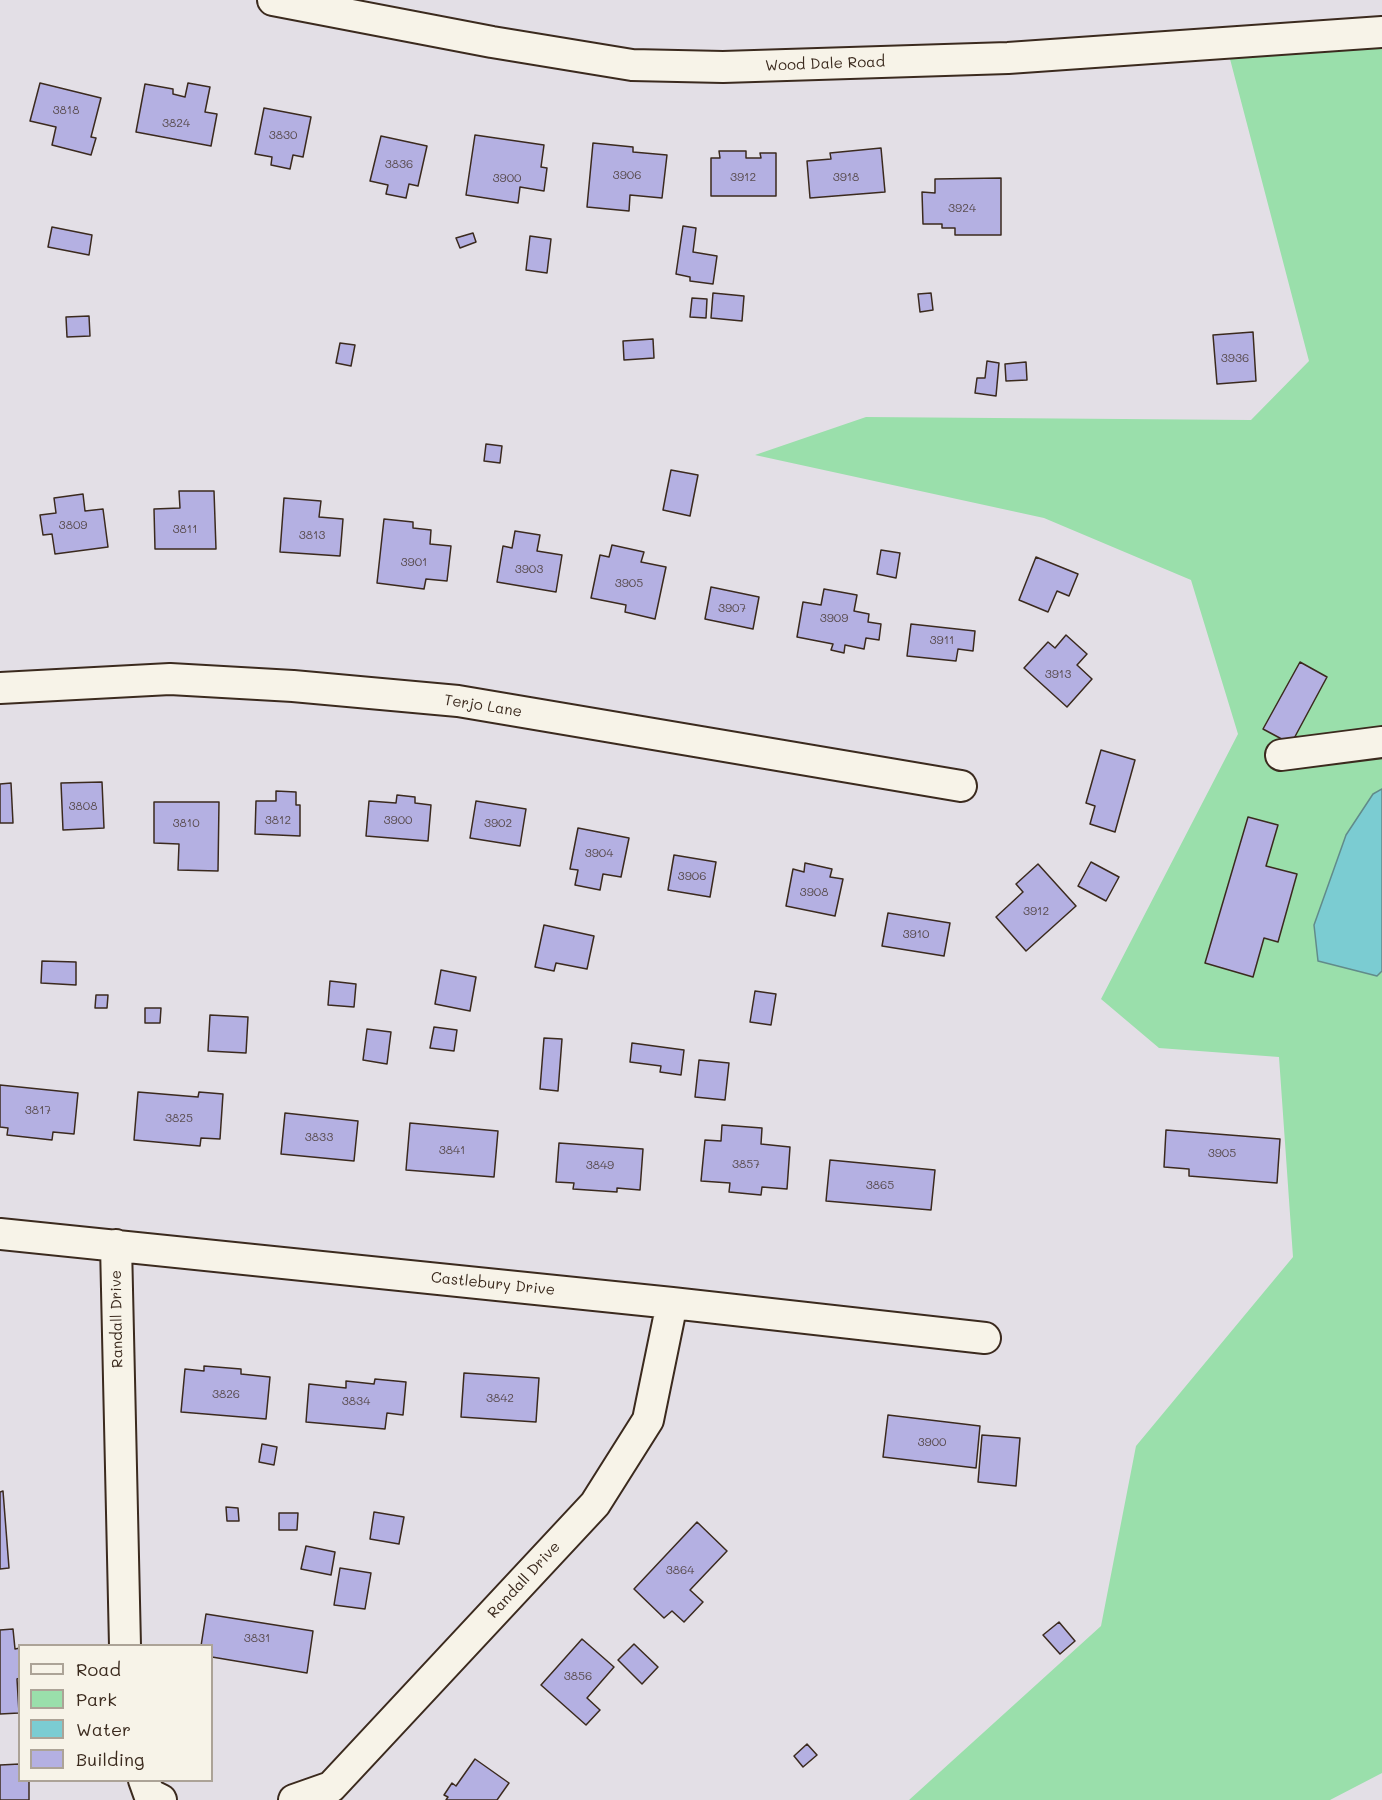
<!DOCTYPE html>
<html>
<head>
<meta charset="utf-8">
<style>
	body { margin:0 }
	#map { position:relative; width:1382px; height:1800px; overflow:hidden; background:#e3dfe6; font-family:Mali,sans-serif }
	canvas { display:block }
	.legend { position:absolute; left:18px; top:1644px; width:195px; height:138px; box-sizing:border-box; background:#f7f3e8; border:2px solid #aca397; margin:0; padding:8px 10px; list-style:none; font-size:18px; color:#3b2a1e }
	.legend li { display:flex; align-items:center; gap:12px; height:30px }
	.legend b { width:30px; border:2px solid #aca397 }
</style>
</head>
<body>
<div id="map">
<canvas width="1382" height="1800"></canvas>
<ul class="legend">
<li><b style="height:8px;background:#f7f3e8"></b>Road</li>
<li><b style="height:16px;background:#9adfab"></b>Park</li>
<li><b style="height:16px;background:#7bccd2"></b>Water</li>
<li><b style="height:16px;background:#b4b0e2"></b>Building</li>
</ul>
</div>
<script>
const ctx = document.querySelector('canvas').getContext('2d');
ctx.lineJoin = 'round';
function paint(path, color) {
  ctx.fillStyle = color;
  ctx.fill(path, 'evenodd');
}
function trace(path, color, width, dash) {
  ctx.strokeStyle = color;
  ctx.lineWidth = width;
  ctx.lineCap = dash ? 'butt' : 'round';
  ctx.setLineDash(dash || []);
  ctx.stroke(path);
}
function write(font, color, halo, rows, align = 'center') {
  ctx.font = font + ' Mali,sans-serif';
  ctx.lineWidth = 6;
  ctx.setLineDash([]);
  ctx.textBaseline = 'middle';
  ctx.strokeStyle = halo;
  ctx.fillStyle = color;
  for (const [text, x, y, turn = 0] of rows) {
    ctx.save();
    ctx.translate(x, y);
    ctx.rotate((+turn || 0) * Math.PI / 180);
    ctx.textAlign = isNaN(turn) ? turn : align;
    if (halo) ctx.strokeText(text, 0, 0);
    ctx.fillText(text, 0, 0);
    ctx.restore();
  }
}
paint(new Path2D(`
	M 1382,45 L 1382,1773 L 1330,1800 L 909,1800 L 1101,1626 L 1136,1446 L 1293,1257 L 1279,1057 L 1159,1048 L 1101,999 L 1238,734 L 1191,580 L 1044,518 L 755,455 L 866,417 L 1251,420 L 1309,361 L 1230,59 Z`), '#9adfab');
const water = new Path2D(`
	M 1382,789 L 1382,971 L 1377,976 L 1318,961 L 1314,925 L 1346,835 L 1373,794 Z`);
paint(water, '#7bccd2');
trace(water, '#618b8a', 1.5);
const building = new Path2D(`
	M 40,83 L 101,98 L 91,137 L 96,138 L 91,155 L 52,145 L 56,127 L 30,121 Z
	M 188,83 L 210,87 L 205,112 L 217,114 L 211,146 L 136,132 L 145,84 L 173,89 L 173,94 L 185,97 Z
	M 264,108 L 311,117 L 303,157 L 293,155 L 290,169 L 271,165 L 272,157 L 255,154 Z
	M 475,135 L 544,145 L 541,167 L 547,168 L 544,191 L 520,187 L 518,203 L 466,195 Z
	M 381,136 L 427,146 L 418,186 L 409,184 L 406,198 L 386,194 L 388,185 L 370,181 Z
	M 593,143 L 633,147 L 633,152 L 667,155 L 662,198 L 630,195 L 629,211 L 587,207 Z
	M 881,148 L 885,192 L 810,198 L 807,161 L 831,159 L 830,153 Z
	M 719,151 L 746,151 L 746,158 L 761,158 L 760,153 L 776,153 L 776,196 L 711,196 L 711,158 L 720,158 Z
	M 1001,178 L 1001,235 L 955,235 L 955,228 L 942,228 L 942,224 L 923,224 L 922,192 L 935,193 L 935,179 Z
	M 683,226 L 696,228 L 693,252 L 717,256 L 713,284 L 690,281 L 690,277 L 676,274 Z
	M 52,227 L 92,235 L 89,255 L 48,247 Z
	M 473,233 L 476,242 L 460,248 L 456,238 Z
	M 530,236 L 551,239 L 547,273 L 526,270 Z
	M 713,293 L 744,296 L 742,321 L 711,318 Z
	M 931,293 L 933,310 L 920,312 L 918,294 Z
	M 692,298 L 707,299 L 706,318 L 690,317 Z
	M 89,316 L 90,336 L 67,337 L 66,317 Z
	M 1253,332 L 1256,381 L 1217,384 L 1213,335 Z
	M 653,339 L 654,358 L 624,360 L 623,341 Z
	M 340,343 L 355,345 L 351,366 L 336,363 Z
	M 987,361 L 999,363 L 996,396 L 975,393 L 977,378 L 985,378 Z
	M 1026,362 L 1027,380 L 1006,381 L 1005,364 Z
	M 486,444 L 502,446 L 500,463 L 484,461 Z
	M 671,470 L 698,475 L 690,516 L 663,510 Z
	M 179,491 L 214,491 L 216,549 L 155,549 L 154,509 L 180,508 Z
	M 83,494 L 85,511 L 103,509 L 108,547 L 55,554 L 52,534 L 43,535 L 40,515 L 56,513 L 54,498 Z
	M 284,498 L 321,501 L 319,517 L 343,519 L 340,556 L 280,552 Z
	M 384,519 L 413,522 L 413,528 L 431,530 L 430,544 L 451,546 L 447,581 L 426,579 L 424,589 L 377,583 Z
	M 515,531 L 540,535 L 537,551 L 562,555 L 556,592 L 497,582 L 503,546 L 512,548 Z
	M 612,545 L 644,552 L 641,562 L 666,567 L 655,619 L 625,612 L 626,605 L 591,598 L 600,555 L 609,557 Z
	M 881,550 L 900,553 L 896,578 L 877,574 Z
	M 1036,557 L 1078,574 L 1069,596 L 1057,591 L 1048,612 L 1019,600 Z
	M 711,587 L 759,597 L 753,629 L 705,619 Z
	M 824,589 L 857,595 L 854,611 L 869,614 L 868,622 L 881,624 L 879,640 L 866,638 L 864,649 L 845,645 L 844,653 L 831,650 L 833,644 L 797,637 L 803,602 L 821,605 Z
	M 911,624 L 975,631 L 973,651 L 958,649 L 956,661 L 907,656 Z
	M 1066,635 L 1087,654 L 1077,665 L 1092,679 L 1067,707 L 1024,668 L 1048,642 L 1055,648 Z
	M 1300,662 L 1327,677 L 1291,744 L 1263,729 Z
	M 1101,750 L 1135,760 L 1115,832 L 1090,824 L 1095,806 L 1086,803 Z
	M 102,782 L 104,828 L 63,830 L 61,783 Z
	M 11,783 L 13,823 L 0,823 L 0,784 Z
	M 276,791 L 296,792 L 296,805 L 300,805 L 300,836 L 255,834 L 256,801 L 276,801 Z
	M 397,795 L 415,797 L 415,803 L 431,805 L 428,841 L 366,836 L 369,801 L 396,803 Z
	M 476,801 L 526,809 L 520,846 L 470,838 Z
	M 154,802 L 219,802 L 218,871 L 178,870 L 179,844 L 154,843 Z
	M 1248,817 L 1278,825 L 1266,866 L 1297,874 L 1278,942 L 1264,938 L 1253,977 L 1205,963 Z
	M 578,828 L 629,838 L 621,877 L 603,874 L 600,890 L 575,885 L 578,870 L 570,869 Z
	M 674,855 L 716,862 L 710,897 L 668,890 Z
	M 1091,862 L 1119,877 L 1106,901 L 1078,886 Z
	M 805,863 L 832,869 L 830,877 L 843,879 L 835,916 L 786,906 L 793,869 L 804,872 Z
	M 1038,864 L 1076,906 L 1026,951 L 996,917 L 1023,892 L 1016,884 Z
	M 888,913 L 950,923 L 944,956 L 882,946 Z
	M 544,925 L 594,936 L 587,969 L 556,963 L 554,971 L 535,967 Z
	M 42,961 L 76,962 L 76,985 L 41,983 Z
	M 441,970 L 476,977 L 470,1011 L 435,1004 Z
	M 330,981 L 356,984 L 354,1007 L 328,1005 Z
	M 755,991 L 776,994 L 771,1025 L 750,1022 Z
	M 96,995 L 108,995 L 107,1008 L 95,1008 Z
	M 145,1008 L 161,1008 L 160,1023 L 145,1023 Z
	M 210,1015 L 248,1017 L 246,1053 L 208,1051 Z
	M 434,1027 L 457,1030 L 454,1051 L 430,1048 Z
	M 367,1029 L 391,1032 L 387,1064 L 363,1060 Z
	M 544,1038 L 562,1039 L 558,1091 L 540,1089 Z
	M 632,1043 L 684,1050 L 681,1075 L 660,1072 L 661,1066 L 630,1062 Z
	M 699,1060 L 729,1063 L 725,1100 L 695,1097 Z
	M 0,1085 L 78,1093 L 74,1134 L 53,1132 L 52,1140 L 7,1135 L 8,1128 L 0,1127 Z
	M 138,1092 L 198,1097 L 199,1092 L 223,1094 L 220,1139 L 201,1138 L 200,1146 L 134,1140 Z
	M 285,1113 L 358,1121 L 354,1161 L 281,1154 Z
	M 410,1123 L 498,1131 L 494,1177 L 406,1170 Z
	M 722,1125 L 762,1128 L 761,1144 L 790,1147 L 787,1189 L 762,1187 L 761,1195 L 729,1192 L 730,1183 L 701,1181 L 705,1140 L 721,1141 Z
	M 1166,1130 L 1280,1139 L 1277,1183 L 1189,1176 L 1189,1169 L 1164,1167 Z
	M 559,1143 L 643,1149 L 640,1190 L 617,1188 L 617,1192 L 573,1189 L 574,1183 L 556,1182 Z
	M 830,1160 L 935,1170 L 931,1210 L 826,1201 Z
	M 204,1366 L 241,1369 L 241,1374 L 270,1377 L 266,1419 L 181,1412 L 185,1369 L 204,1371 Z
	M 464,1373 L 539,1378 L 536,1422 L 461,1417 Z
	M 375,1379 L 406,1382 L 403,1415 L 387,1413 L 385,1429 L 306,1422 L 309,1384 L 346,1388 L 346,1381 L 374,1384 Z
	M 888,1415 L 980,1426 L 976,1468 L 883,1457 Z
	M 982,1435 L 1020,1438 L 1016,1486 L 978,1482 Z
	M 262,1444 L 277,1447 L 274,1465 L 259,1462 Z
	M 3,1491 L 9,1568 L 0,1569 L 0,1492 Z
	M 226,1507 L 238,1508 L 239,1521 L 227,1521 Z
	M 374,1512 L 404,1517 L 399,1544 L 370,1539 Z
	M 279,1513 L 298,1513 L 297,1530 L 279,1530 Z
	M 697,1522 L 727,1551 L 690,1590 L 703,1602 L 684,1622 L 672,1611 L 664,1618 L 634,1589 Z
	M 306,1546 L 335,1552 L 331,1575 L 301,1569 Z
	M 340,1568 L 371,1573 L 365,1609 L 334,1605 Z
	M 206,1614 L 313,1631 L 307,1673 L 212,1657 L 212,1646 L 201,1646 Z
	M 1059,1622 L 1075,1641 L 1060,1654 L 1043,1635 Z
	M 13,1629 L 15,1649 L 20,1648 L 20,1678 L 17,1679 L 19,1713 L 0,1714 L 0,1630 Z
	M 582,1639 L 614,1667 L 587,1698 L 600,1710 L 586,1725 L 541,1685 Z
	M 634,1644 L 658,1667 L 642,1684 L 618,1660 Z
	M 807,1744 L 817,1755 L 803,1767 L 794,1756 Z
	M 475,1759 L 509,1783 L 497,1800 L 446,1800 L 448,1797 L 444,1795 L 452,1783 L 456,1786 Z
	M 20,1764 L 20,1780 L 29,1780 L 29,1800 L 0,1800 L 0,1765 Z`);
paint(building, '#b4b0e2');
trace(building, '#3b2a1e', 1.5);
const minor = new Path2D(`
	M 273,0 L 492,42 L 632,65 L 723,67 L 1008,58 L 1382,32
	M 0,688 L 170,679 L 293,686 L 458,701 L 961,786
	M 1281,755 L 1382,742
	M 0,1234 L 672,1303 L 985,1338
	M 116,1245 L 125,1646
	M 144,1780 L 149,1794 L 161,1800
	M 294,1800 L 331,1787 L 595,1504 L 648,1420 L 672,1303`);
trace(minor, '#3b2a1e', 34);
trace(minor, '#f7f3e8', 30);
write('12px', '#594c4f', null, [
	["3818",66,110],
	["3824",176,123],
	["3830",283,135],
	["3836",399,164],
	["3906",627,175],
	["3912",743,177],
	["3918",846,177],
	["3900",507,178],
	["3924",962,208],
	["3936",1235,358],
	["3809",73,525],
	["3811",185,529],
	["3813",312,535],
	["3901",414,562],
	["3903",529,569],
	["3905",629,583],
	["3907",732,608],
	["3909",834,618],
	["3911",942,640],
	["3913",1058,674],
	["3808",83,806],
	["3812",278,820],
	["3900",398,820],
	["3810",186,823],
	["3902",498,823],
	["3904",599,853],
	["3906",692,876],
	["3908",814,892],
	["3912",1036,911],
	["3910",916,934],
	["3817",38,1110],
	["3825",179,1118],
	["3833",319,1137],
	["3841",452,1150],
	["3905",1222,1153],
	["3857",746,1164],
	["3849",600,1165],
	["3865",880,1185],
	["3826",226,1394],
	["3842",500,1398],
	["3834",356,1401],
	["3900",932,1442],
	["3864",680,1570],
	["3831",257,1638],
	["3856",578,1676]
]);
write('15px', '#3b2a1e', '#f7f3e8', [
	["Wood Dale Road",825,64,-2],
	["Terjo Lane",483,706,9],
	["Castlebury Drive",493,1284,6],
	["Randall Drive",117,1319,-91],
	["Randall Drive",524,1580,-47]
]);
</script>
</body>
</html>
